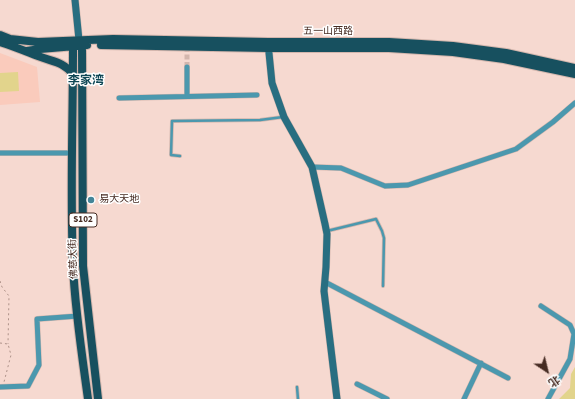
<!DOCTYPE html>
<html>
<head>
<meta charset="utf-8">
<style>
	body { margin:0 }
	#map { position:relative; width:575px; height:399px; overflow:hidden; background:#f6d9d0; font-family:"Source Sans 3","Noto Sans SC",sans-serif }
	canvas { display:block }
	.north { position:absolute; left:527px; top:351px; width:40px; height:40px; -webkit-text-stroke:3px #fff; paint-order:stroke; rotate:145deg; font-size:11px; font-weight:700; line-height:16px; text-align:center; color:#462b22 }
	.north::after { content:''; display:block; margin:auto; width:14px; height:18px; background:#462b22; clip-path:polygon(50% 0,100% 100%,50% 72%,0 100%) }
</style>
</head>
<body>
<div id="map">
<canvas width="575" height="399"></canvas>
<div class="north">北</div>
</div>
<script>
const ctx = document.querySelector('canvas').getContext('2d');
ctx.lineJoin = 'round';
function paint(path, color) {
  ctx.fillStyle = color;
  ctx.fill(path, 'evenodd');
}
function trace(path, color, width, dash) {
  ctx.strokeStyle = color;
  ctx.lineWidth = width;
  ctx.lineCap = dash ? 'butt' : 'round';
  ctx.setLineDash(dash || []);
  ctx.stroke(path);
}
function write(font, color, halo, rows, align = 'center') {
  ctx.font = font + ' "Source Sans 3","Noto Sans SC",sans-serif';
  ctx.lineWidth = 3;
  ctx.setLineDash([]);
  ctx.textBaseline = 'middle';
  ctx.strokeStyle = halo;
  ctx.fillStyle = color;
  for (const [text, x, y, turn = 0] of rows) {
    ctx.save();
    ctx.translate(x, y);
    ctx.rotate((+turn || 0) * Math.PI / 180);
    ctx.textAlign = isNaN(turn) ? turn : align;
    if (halo) ctx.strokeText(text, 0, 0);
    ctx.fillText(text, 0, 0);
    ctx.restore();
  }
}
paint(new Path2D(`
	M 0,53 L 37,67 L 40,102 L 0,105 Z`), '#facbbc');
paint(new Path2D(`
	M 18,72 L 19,91 L 0,92 L 0,73 Z
	M 575,367 L 575,399 L 559,399 L 570,388 L 571,374 Z`), '#e2d48c');
trace(new Path2D(`
	M 187,67 L 187,50`), '#d3b6ad', 5, [5, 2.5]);
const lane = new Path2D(`
	M 180,156 L 171,155 L 172,121 L 260,120 L 283,117
	M 327,231 L 376,219 L 382,231 L 384,238 L 383,286
	M 297,387 L 298,399`);
const street = new Path2D(`
	M 187,96 L 187,67
	M 119,98 L 257,95
	M 0,153 L 71,153
	M 312,167 L 341,168 L 385,186 L 408,185 L 516,149 L 553,122 L 575,103
	M 325,282 L 508,378
	M 541,306 L 570,325 L 574,334 L 570,359 L 548,399
	M 357,384 L 387,399
	M 0,387 L 28,386 L 39,365 L 37,319 L 78,316
	M 464,399 L 481,363`);
const secondary = new Path2D(`
	M 75,0 L 79,40
	M 268,43 L 272,83 L 284,117 L 312,167 L 325,224 L 327,234 L 326,267 L 324,291 L 337,399`);
const primary = new Path2D(`
	M 0,35 L 10,39 L 38,42 L 113,39 L 268,42 L 389,42 L 453,46 L 506,53 L 575,68
	M 80,41 L 82,45 L 83,266 L 98,399
	M 0,42 C 13,46 25,51 38,56 C 53,62 62,61 73,74
	M 76,44 L 73,47 C 73,120 70,193 73,266 C 75,310 82,355 88,399
	M 101,45 L 268,48 L 389,48 L 453,52 L 504,59 L 575,74
	M 27,51 L 40,49 L 87,45`);
trace(lane, '#d3b6ad', 4);
trace(street, '#d3b6ad', 6);
trace(secondary, '#d3b6ad', 8);
trace(primary, '#d3b6ad', 10);
trace(new Path2D(`
	M 0,281 L 2,287 L 9,296 L 8,344
	M 0,343 L 8,344 L 11,355 L 4,382`), '#ad9188', 1, [2, 3]);
trace(lane, '#4b98ae', 2.5);
trace(street, '#4b98ae', 5);
trace(secondary, '#286e81', 7);
trace(primary, '#17505f', 8);
for (const [x, y, r, color] of [
	[91,200,4,"#448598"]
]) {
  const dot = new Path2D();
  dot.arc(x, y, r, 0, 2 * Math.PI);
  ctx.fillStyle = color;
  ctx.fill(dot);
  trace(dot, '#fff', 1.5);
}
for (const [x, y, w] of [
	[83,220,28]
]) {
  const box = new Path2D();
  box.roundRect(x - w / 2, y - 7, w, 14, 3);
  ctx.fillStyle = '#fff';
  ctx.fill(box);
  trace(box, '#462b22', 1);
}
write('bold 9px', '#462b22', null, [
	["S102",83,220]
]);
write('10px', '#462b22', '#fff', [
	["五一山西路",328,32],
	["佛慈大街",74,259,-92]
]);
write('10px', '#462b22', '#fff', [
	["易大天地",99,200]
], 'left');
write('bold 12px', '#0f4755', '#fff', [
	["李家湾",86,81]
]);
</script>
</body>
</html>
